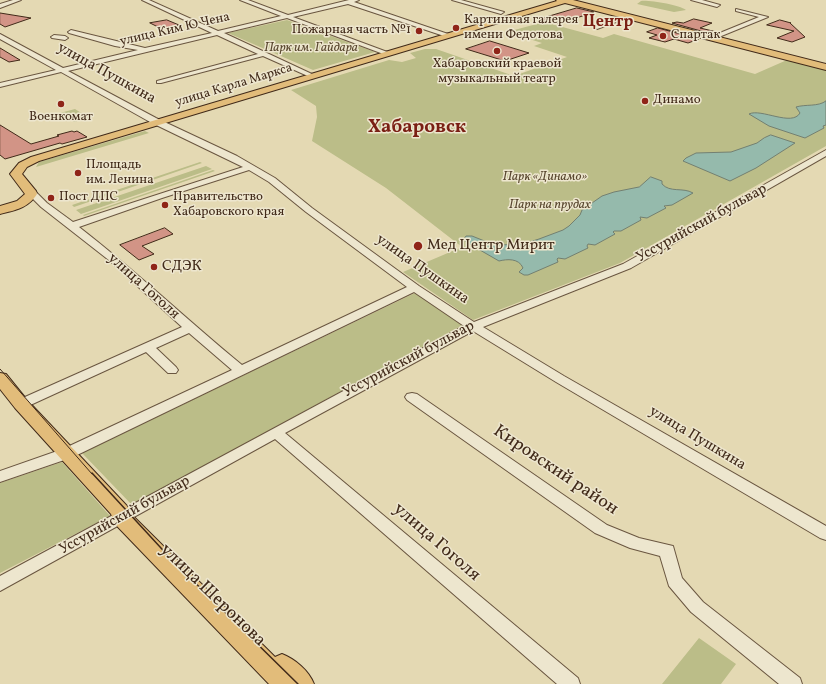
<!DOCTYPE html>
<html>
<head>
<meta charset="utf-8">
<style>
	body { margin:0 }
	canvas { display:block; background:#e4d9b3 }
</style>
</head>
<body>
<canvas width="826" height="684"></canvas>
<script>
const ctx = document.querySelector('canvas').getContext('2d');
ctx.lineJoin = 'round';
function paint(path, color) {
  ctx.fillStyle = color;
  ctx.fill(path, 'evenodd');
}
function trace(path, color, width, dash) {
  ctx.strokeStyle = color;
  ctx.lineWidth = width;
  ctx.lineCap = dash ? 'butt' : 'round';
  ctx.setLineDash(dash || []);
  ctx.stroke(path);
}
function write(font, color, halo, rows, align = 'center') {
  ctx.font = font + ' Vollkorn,serif';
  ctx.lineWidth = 3;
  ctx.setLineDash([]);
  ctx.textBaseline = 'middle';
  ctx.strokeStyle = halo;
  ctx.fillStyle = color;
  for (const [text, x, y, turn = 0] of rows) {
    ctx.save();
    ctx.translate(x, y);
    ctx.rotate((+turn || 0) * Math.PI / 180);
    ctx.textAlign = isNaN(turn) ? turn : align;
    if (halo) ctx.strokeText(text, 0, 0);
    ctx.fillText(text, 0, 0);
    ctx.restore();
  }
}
paint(new Path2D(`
	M 641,1 C 650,0 679,5 686,10 L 674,12 L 637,4 Z
	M 287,20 L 375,52 L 313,70 L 228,33 Z
	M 544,22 L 603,38 L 614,34 L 755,74 L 787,60 L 826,70 L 826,146 L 620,263 L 473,320 L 403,272 L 462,247 L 386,188 L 312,141 L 317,117 L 316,106 L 291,90 L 389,60 L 402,62 L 416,58 L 410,53 L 425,49 L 436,49 L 514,76 L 567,57 L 534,46 L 542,43 L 507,32 Z
	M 75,109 L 89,118 L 74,122 L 60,113 Z
	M 145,131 L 149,133 L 36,167 L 39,162 Z
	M 200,162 L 202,163 L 74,207 L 72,205 Z
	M 206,166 L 212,169 L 81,214 L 76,210 Z
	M 213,170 L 215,171 L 84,216 L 83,215 Z
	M 415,293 L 463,325 L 132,505 L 82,453 Z
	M 62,462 L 110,516 L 0,573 L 0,483 Z
	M 699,638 L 736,664 L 721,684 L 662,684 Z`), '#bbbd88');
const water = new Path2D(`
	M 826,101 L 826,125 L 823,126 L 824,128 L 805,138 L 769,126 L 749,114 C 761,108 792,127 800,113 L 796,107 C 806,104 818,107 826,101 Z
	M 771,135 L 795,143 L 756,168 L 730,181 L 683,161 L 686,158 L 696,153 L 731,152 L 757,143 L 764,138 Z
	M 651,177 L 662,181 L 662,184 C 670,193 683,187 693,193 L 672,205 L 664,206 L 666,208 L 647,218 L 640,217 L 641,220 L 621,231 L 614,231 L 613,232 L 615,234 L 595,245 L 588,244 L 587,246 L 588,248 L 565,259 L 558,258 L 557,259 L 558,262 L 528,275 L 524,275 L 519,272 L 523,268 C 519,258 507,259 499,261 L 466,242 L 464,239 L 466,236 L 472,236 L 492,244 L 500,245 L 523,244 L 539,239 L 563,230 L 569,226 L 580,215 L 582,210 L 602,196 L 614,192 L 639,187 Z`);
paint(water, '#95baac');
trace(water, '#738071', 1);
const building = new Path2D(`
	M 577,8 L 594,12 L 559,24 L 540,19 Z
	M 0,13 L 31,18 L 5,27 L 0,24 Z
	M 694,19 L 712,23 L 700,28 L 717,32 L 712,34 L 672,23 L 677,22 L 683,23 Z
	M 167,20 L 179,25 L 162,29 L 150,23 Z
	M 780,20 L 791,23 L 790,23 L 805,37 L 792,42 L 777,38 L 794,31 L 767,25 Z
	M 658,28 L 699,39 L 688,43 L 674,39 L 665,42 L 649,38 L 657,35 L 647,32 Z
	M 490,41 L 529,53 L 505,61 L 466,49 Z
	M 0,48 L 20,60 L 9,62 L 0,57 Z
	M 0,125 L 31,144 L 59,136 L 57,135 L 72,131 L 74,132 L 77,131 L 87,137 L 62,144 L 60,143 L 5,159 L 0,155 Z
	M 165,228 L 173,234 L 142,246 L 154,254 L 139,260 L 120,245 Z`);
paint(building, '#d29486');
trace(building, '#412a19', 1);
const minor = new Path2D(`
	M 13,0 L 21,0 L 0,8 L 0,4 Z
	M 142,0 L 149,0 L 218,31 L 281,16 L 240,0 L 248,0 L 288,15 L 349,0 L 359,0 L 354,2 L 451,35 L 451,37 L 447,37 L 348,4 L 293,17 L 390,53 L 390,55 L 386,55 L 287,18 L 224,33 L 314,75 L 314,77 L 310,77 L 263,56 L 161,83 L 157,83 L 157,81 L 258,54 L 217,35 L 68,71 L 156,118 L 237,156 L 275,178 L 312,208 L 419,286 L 474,322 L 623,264 L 826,150 L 826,156 L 631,268 L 483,327 L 564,376 L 826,526 L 826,540 L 820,538 L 556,382 L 473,331 L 285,433 L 578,678 L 580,684 L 557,684 L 275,439 L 0,591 L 0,576 L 464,326 L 414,292 L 73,457 L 0,482 L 0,471 L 63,449 L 232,370 L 189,333 L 156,348 L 176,367 L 178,370 L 176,373 L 168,373 L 146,352 L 26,407 L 21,408 L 16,407 L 14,404 L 16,401 L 182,327 L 110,261 L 41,207 L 25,191 L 27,189 L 33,189 L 47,203 L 73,222 L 243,167 L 150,122 L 61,72 L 0,87 L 0,83 L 56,70 L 0,39 L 0,34 L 63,68 L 138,50 L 115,46 L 69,33 L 68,32 L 71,30 L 145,48 L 212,33 ZM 249,170 L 269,182 L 306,212 L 407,287 L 242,365 C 187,320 135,270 79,227 L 162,198 Z
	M 452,0 L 461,0 L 504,12 L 501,14 Z
	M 691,0 L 702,0 L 720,5 L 717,7 Z
	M 736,9 L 768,17 L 714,39 L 710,39 L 710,37 L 759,17 L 736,11 Z
	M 614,19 L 617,21 L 616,22 L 597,29 L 594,27 Z
	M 54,35 L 65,36 L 68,38 L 65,40 L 52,38 L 51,37 Z
	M 412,393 L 417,394 L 607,525 L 639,538 L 673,546 L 682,578 L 703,602 L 800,678 L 802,684 L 779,684 L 691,612 L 669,586 L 660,556 L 630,548 L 595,533 L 407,400 L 405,397 L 407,394 Z`);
const major = new Path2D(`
	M 556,0 L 573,0 L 826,64 L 826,70 L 565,3 L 39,161 L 27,167 L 22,174 L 36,191 L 37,194 C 28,208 16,210 0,214 L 0,206 L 17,201 L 25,194 L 10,174 L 19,163 L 31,157 L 557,1 Z
	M 0,373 L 6,374 L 27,400 L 127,506 L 131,514 L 275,657 L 282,654 C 295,659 309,671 314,684 L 269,684 L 115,524 L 111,514 L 15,408 L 0,389 Z`);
trace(minor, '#6a5640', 2);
trace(major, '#412a19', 2);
paint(minor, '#ede6ce');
paint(major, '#e2bc7a');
trace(new Path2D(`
	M 0,369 L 92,474`), '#412a19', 1);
trace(new Path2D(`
	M 92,473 L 172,560 L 298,684`), '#412a19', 1.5);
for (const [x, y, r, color] of [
	[456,28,4,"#8f2418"],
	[419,31,4,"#8f2418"],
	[663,36,4,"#8f2418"],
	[497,51,4,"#8f2418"],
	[645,101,4,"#8f2418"],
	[61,104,4,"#8f2418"],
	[78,173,4,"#8f2418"],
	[51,198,4,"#8f2418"],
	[165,205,4,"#8f2418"],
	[418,246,5,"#8f2418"],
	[154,267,4,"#8f2418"]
]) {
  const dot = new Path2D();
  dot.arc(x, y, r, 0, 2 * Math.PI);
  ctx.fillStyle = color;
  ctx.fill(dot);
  trace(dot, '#ede6ce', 1.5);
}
write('13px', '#412a19', '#ede6ce', [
	["Картинная галерея",464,21],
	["имени Федотова",464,36],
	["Пожарная часть №1",411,31,"right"],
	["Спартак",671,36],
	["Хабаровский краевой",497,65,"center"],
	["музыкальный театр",497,80,"center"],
	["Динамо",653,101],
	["Военкомат",61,118,"center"],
	["Площадь",86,166],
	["им. Ленина",86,181],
	["Пост ДПС",59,198],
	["Правительство",173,198],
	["Хабаровского края",173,213]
], 'left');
write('13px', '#412a19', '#ede6ce', [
	["улица Ким Ю Чена",175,30,-13],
	["улица Карла Маркса",234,86,-17]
]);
write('italic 13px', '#59472f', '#ede6ce', [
	["Парк им. Гайдара",311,49],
	["Парк «Динамо»",545,178],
	["Парк на прудах",550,206]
]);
write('15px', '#412a19', '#ede6ce', [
	["улица Пушкина",106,74,29],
	["Уссурийский бульвар",702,224,-29],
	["улица Пушкина",422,270,35],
	["улица Гоголя",143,287,42],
	["Уссурийский бульвар",409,360,-28],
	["улица Пушкина",697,439,31],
	["Уссурийский бульвар",125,516,-29]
]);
write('15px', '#412a19', '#ede6ce', [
	["Мед Центр Мирит",427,246],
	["СДЭК",162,267]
], 'left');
write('bold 16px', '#7a1f14', '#ede6ce', [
	["Центр",608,23]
]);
write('18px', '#412a19', '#ede6ce', [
	["Кировский район",555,471,34],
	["улица Гоголя",436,543,41],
	["улица Шеронова",212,596,44]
]);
write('bold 19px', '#7a1f14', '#ede6ce', [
	["Хабаровск",417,129]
]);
</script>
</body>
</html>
